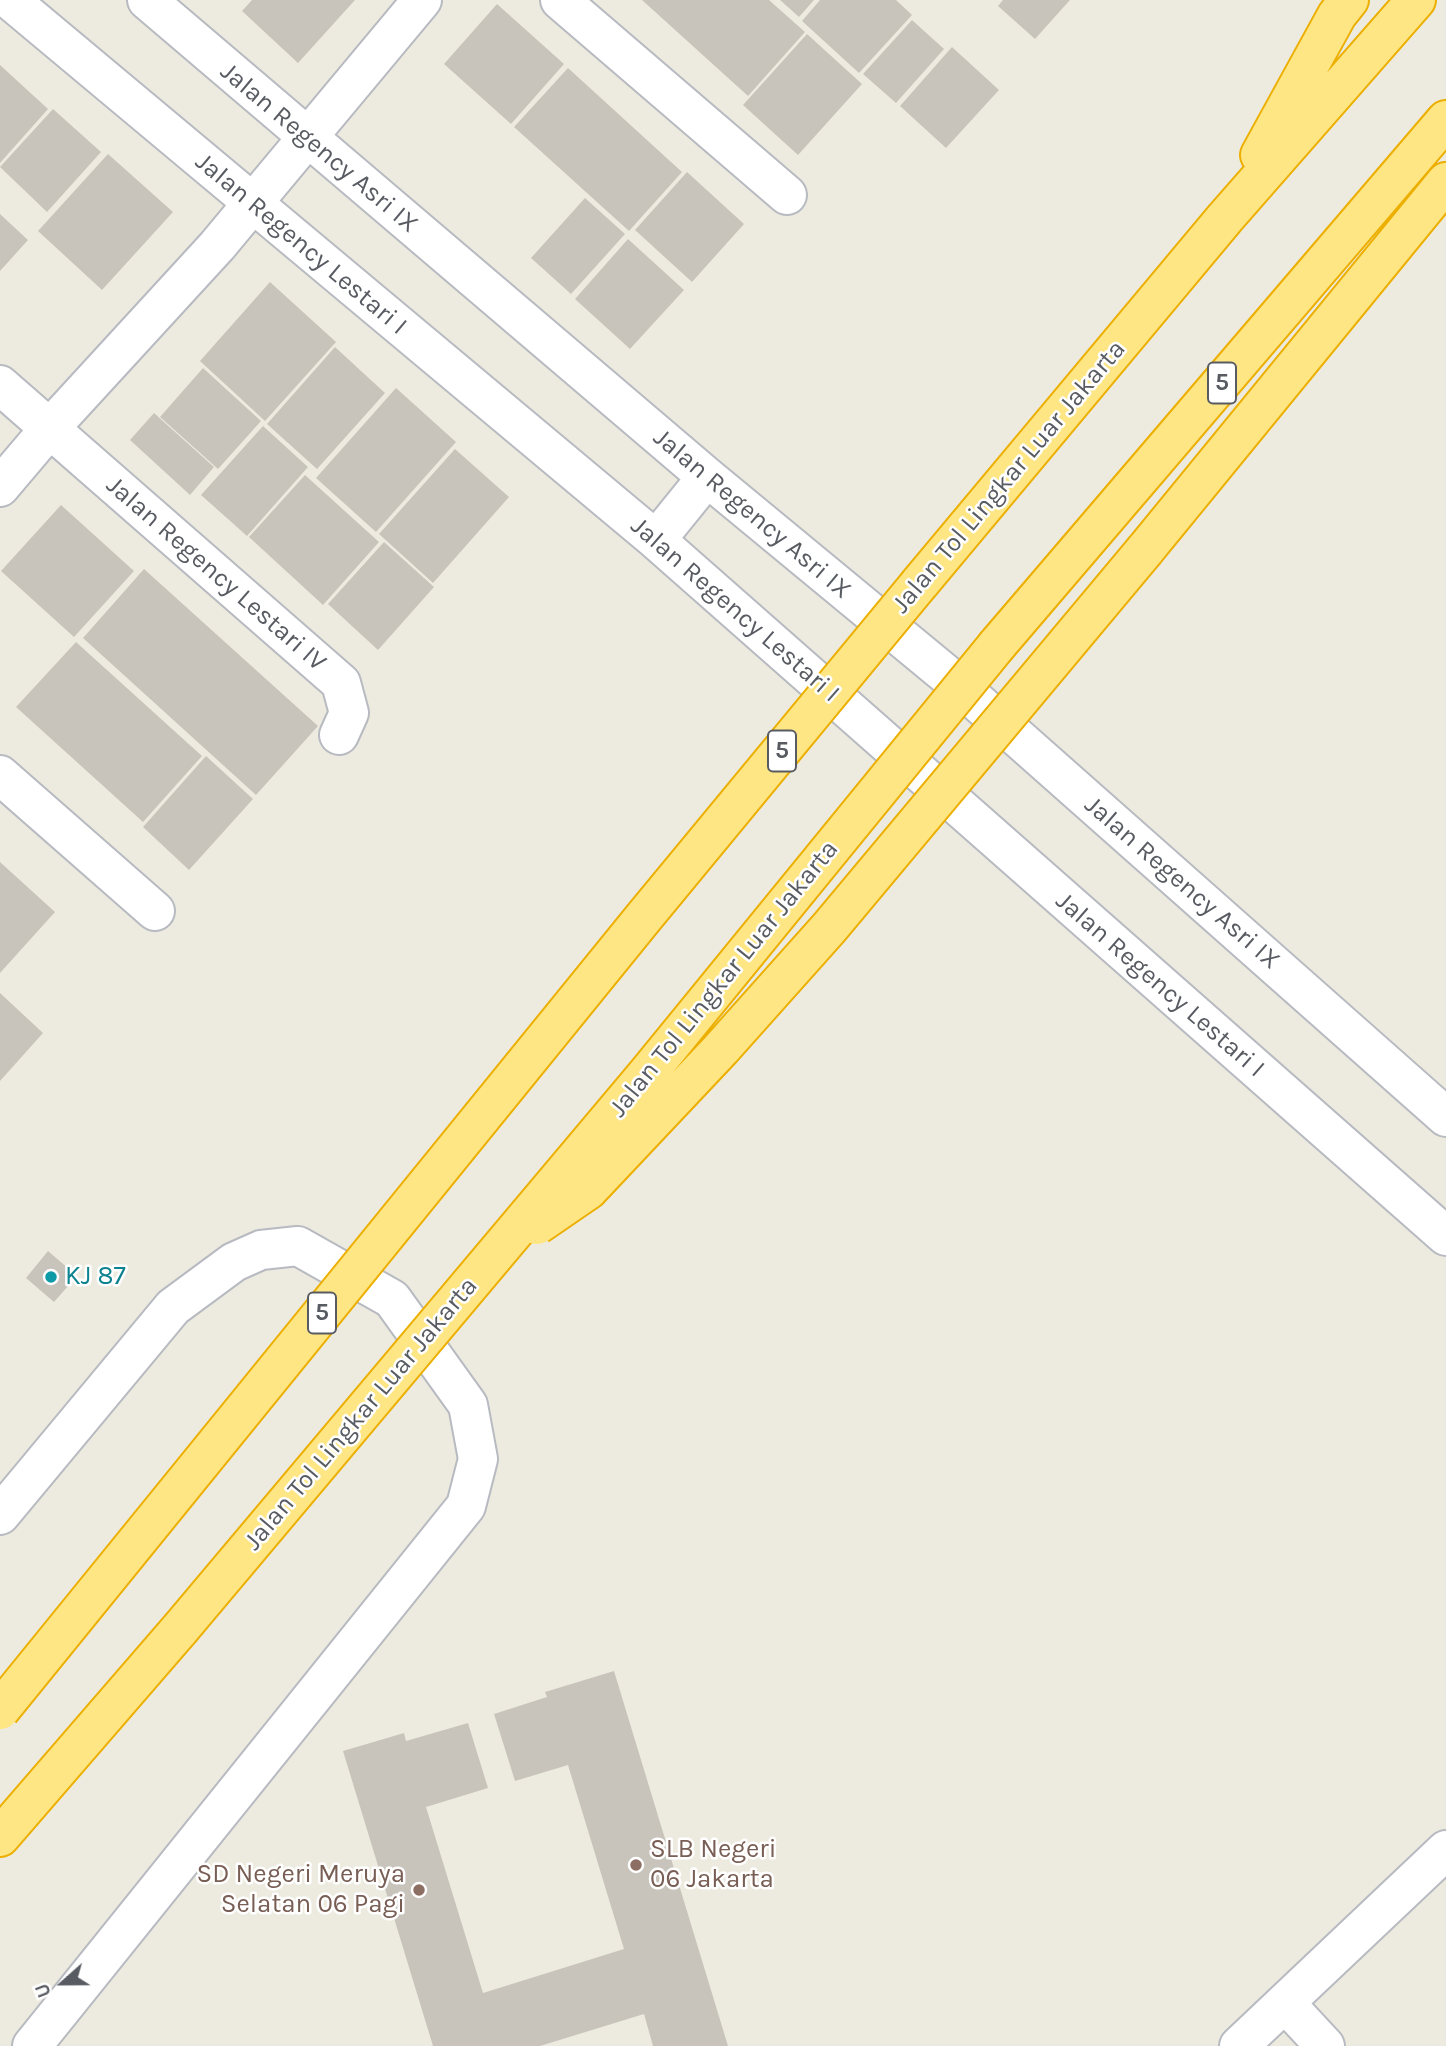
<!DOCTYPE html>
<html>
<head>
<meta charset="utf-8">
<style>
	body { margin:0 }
	#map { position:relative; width:1446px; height:2046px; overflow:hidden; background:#edebdf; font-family:Karla,sans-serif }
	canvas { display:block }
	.north { position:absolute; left:28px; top:1948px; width:70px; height:70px; -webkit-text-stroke:5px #fff; paint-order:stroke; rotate:249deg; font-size:19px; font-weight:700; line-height:28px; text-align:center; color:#585c62 }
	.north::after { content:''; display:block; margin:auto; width:24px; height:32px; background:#585c62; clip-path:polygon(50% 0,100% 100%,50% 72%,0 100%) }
</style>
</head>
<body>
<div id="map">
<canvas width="1446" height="2046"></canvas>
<div class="north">U</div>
</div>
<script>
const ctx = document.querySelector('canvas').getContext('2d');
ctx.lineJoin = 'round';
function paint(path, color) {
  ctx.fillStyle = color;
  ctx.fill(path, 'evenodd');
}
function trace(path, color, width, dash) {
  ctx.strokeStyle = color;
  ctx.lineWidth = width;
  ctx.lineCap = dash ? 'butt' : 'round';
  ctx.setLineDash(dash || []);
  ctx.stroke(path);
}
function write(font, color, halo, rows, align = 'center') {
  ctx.font = font + ' Karla,sans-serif';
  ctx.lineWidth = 5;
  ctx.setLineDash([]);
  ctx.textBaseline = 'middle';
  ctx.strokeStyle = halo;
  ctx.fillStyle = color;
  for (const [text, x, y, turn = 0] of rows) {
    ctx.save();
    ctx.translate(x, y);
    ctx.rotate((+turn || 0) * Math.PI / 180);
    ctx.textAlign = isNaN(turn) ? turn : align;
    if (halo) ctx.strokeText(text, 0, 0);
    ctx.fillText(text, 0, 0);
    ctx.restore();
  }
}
paint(new Path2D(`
	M 252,0 L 355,0 L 298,63 L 242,11 Z
	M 642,0 L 769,0 L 805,32 L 748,96 Z
	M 780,0 L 814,0 L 799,17 Z
	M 820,0 L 896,0 L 912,15 L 859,73 L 802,21 Z
	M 1003,0 L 1070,0 L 1035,39 L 998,6 Z
	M 497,4 L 564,64 L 511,124 L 444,64 Z
	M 912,20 L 944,49 L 896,103 L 863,74 Z
	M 807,34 L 862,84 L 798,155 L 743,105 Z
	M 952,47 L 999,90 L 946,148 L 900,106 Z
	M 0,65 L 48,109 L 0,163 Z
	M 568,68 L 682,172 L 629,231 L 514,127 Z
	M 53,109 L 101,152 L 47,212 L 0,167 Z
	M 108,154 L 173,212 L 102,290 L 38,231 Z
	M 687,172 L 744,224 L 692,282 L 635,230 Z
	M 585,198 L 625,234 L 571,294 L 531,258 Z
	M 0,214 L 28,240 L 0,271 Z
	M 628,239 L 684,290 L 630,349 L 575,299 Z
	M 270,282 L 336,342 L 265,421 L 200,361 Z
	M 335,347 L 385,393 L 317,469 L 267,424 Z
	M 203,368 L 261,421 L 218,469 L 160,417 Z
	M 396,388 L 456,442 L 376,532 L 316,478 Z
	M 154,413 L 214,467 L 190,495 L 130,440 Z
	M 263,426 L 308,467 L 247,536 L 201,495 Z
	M 455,449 L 509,497 L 433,583 L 379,534 Z
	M 305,475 L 379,542 L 323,605 L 249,537 Z
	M 61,505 L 134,571 L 74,637 L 1,571 Z
	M 384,542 L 434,587 L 378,650 L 328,604 Z
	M 144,569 L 318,726 L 256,795 L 83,638 Z
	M 76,642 L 202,756 L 143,822 L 16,707 Z
	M 206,756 L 253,799 L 189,870 L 143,827 Z
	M 0,862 L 55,912 L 0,973 Z
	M 0,993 L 43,1033 L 0,1081 Z
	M 48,1251 L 77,1276 L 54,1302 L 26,1278 Z
	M 614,1671 L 728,2046 L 653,2046 L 644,2014 L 540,2046 L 433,2046 L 343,1751 L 404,1733 L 406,1741 L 468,1723 L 488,1788 L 426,1807 L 483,1993 L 624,1949 L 568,1765 L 515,1781 L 494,1714 L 547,1697 L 545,1692 Z`), '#c8c4bc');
const minor = new Path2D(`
	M 10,0 L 656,540 L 1446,1236
	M 147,0 L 707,477 L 948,676 L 1446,1117
	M 560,0 L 787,195
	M 0,385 L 341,683 L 349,713 L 339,735
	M 0,487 L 50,428 L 217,246 L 422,0
	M 656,540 L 707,477
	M 0,775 L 155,911
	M 0,1515 L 173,1307 L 234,1262 L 261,1250 L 298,1246 L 392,1299 L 468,1405 L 478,1459 L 466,1506 L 32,2046
	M 1286,2004 L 1325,2046
	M 1239,2046 L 1446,1850`);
const highway = new Path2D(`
	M 1260,155 L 1337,15 L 1349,0
	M 1145,550 L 1446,182
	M 919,584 L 1225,218 L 1416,0
	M 997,645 L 1446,120
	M 0,1837 L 180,1629`);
trace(minor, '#b7bac0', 42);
trace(highway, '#ecaf00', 42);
trace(minor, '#fff', 38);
trace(highway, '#ffe684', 38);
const highwayBridge = new Path2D(`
	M 537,1225 L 588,1190 L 721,1049 L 829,928 L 1145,550
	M 180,1629 L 647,1074 L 997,645
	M 0,1710 L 644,917 L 919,584`);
trace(highwayBridge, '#ecaf00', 42, []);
trace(highwayBridge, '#ffe684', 38);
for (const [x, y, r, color] of [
	[51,1277,7,"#0f9aa8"],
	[636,1865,7,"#8d6e63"],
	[419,1890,7,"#8d6e63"]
]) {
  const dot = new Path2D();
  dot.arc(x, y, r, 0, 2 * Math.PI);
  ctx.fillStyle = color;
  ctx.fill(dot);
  trace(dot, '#fff', 2.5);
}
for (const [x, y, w] of [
	[1222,383,28],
	[782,751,28],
	[322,1313,28]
]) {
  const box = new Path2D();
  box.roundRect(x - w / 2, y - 20.5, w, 41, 5);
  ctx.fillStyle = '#fff';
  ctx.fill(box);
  trace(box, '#585c62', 2);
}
write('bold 24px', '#585c62', null, [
	["5",1222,383],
	["5",782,751],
	["5",322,1313]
]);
write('26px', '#585c62', '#fff', [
	["Jalan Regency Asri IX",319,148,40],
	["Jalan Regency Lestari I",301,244,40],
	["Jalan Tol Lingkar Luar Jakarta",1009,477,-50],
	["Jalan Regency Asri IX",752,514,40],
	["Jalan Regency Lestari IV",216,574,41],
	["Jalan Regency Lestari I",735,610,41],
	["Jalan Regency Asri IX",1182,883,41],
	["Jalan Tol Lingkar Luar Jakarta",724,979,-51],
	["Jalan Regency Lestari I",1160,985,41],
	["Jalan Tol Lingkar Luar Jakarta",361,1414,-50]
]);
write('26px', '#0d838f', '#fff', [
	["KJ 87",65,1277]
], 'left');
write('26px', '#785e54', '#fff', [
	["SLB Negeri",650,1850],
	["06 Jakarta",650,1880],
	["SD Negeri Meruya",405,1875,"right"],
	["Selatan 06 Pagi",405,1905,"right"]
], 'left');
</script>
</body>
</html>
